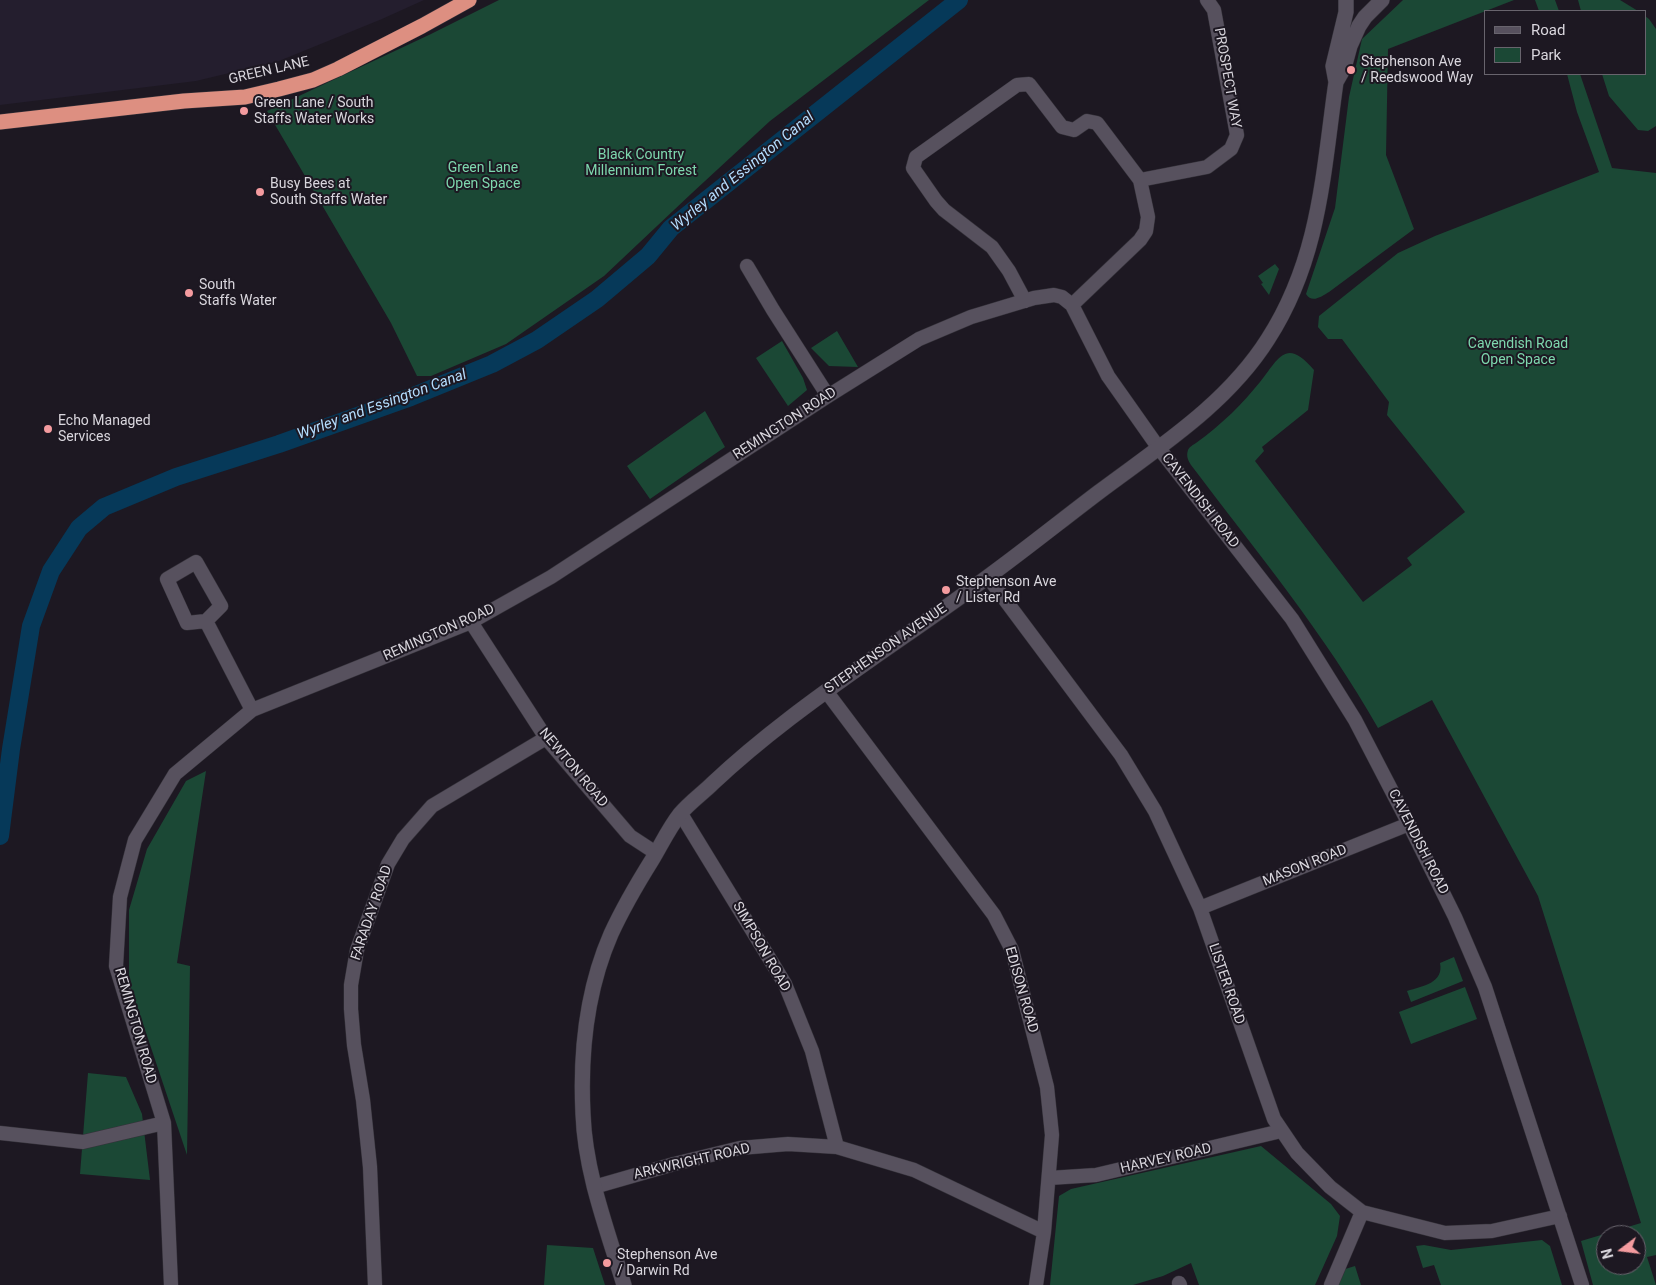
<!DOCTYPE html>
<html>
<head>
<meta charset="utf-8">
<style>
	body { margin:0 }
	#map { position:relative; width:1656px; height:1285px; overflow:hidden; background:#1d1822; font-family:Roboto,sans-serif }
	canvas { display:block }
	.legend { position:absolute; left:1484px; top:10px; width:162px; height:65px; box-sizing:border-box; background:#1d1822; border:1px solid #68646d; margin:0; padding:6px 9px; list-style:none; font-size:15px; color:#d9d6dd }
	.legend li { display:flex; align-items:center; gap:10px; height:25px }
	.legend b { width:25px; border:1px solid #68646d }
	.north { position:absolute; left:1596px; top:1225px; width:50px; height:50px; box-sizing:border-box; background:#1d1822; border:1px solid #68646d; border-radius:50%; rotate:255deg; font-size:14px; font-weight:700; line-height:20px; text-align:center; color:#d9d6dd }
	.north::after { content:''; display:block; margin:auto; width:18px; height:22px; background:#f49b9f; clip-path:polygon(50% 0,100% 100%,50% 72%,0 100%) }
</style>
</head>
<body>
<div id="map">
<canvas width="1656" height="1285"></canvas>
<ul class="legend">
<li><b style="height:6px;background:#57515e"></b>Road</li>
<li><b style="height:14px;background:#1b4835"></b>Park</li>
</ul>
<div class="north">N</div>
</div>
<script>
const ctx = document.querySelector('canvas').getContext('2d');
ctx.lineJoin = 'round';
function paint(path, color) {
  ctx.fillStyle = color;
  ctx.fill(path, 'evenodd');
}
function trace(path, color, width, dash) {
  ctx.strokeStyle = color;
  ctx.lineWidth = width;
  ctx.lineCap = dash ? 'butt' : 'round';
  ctx.setLineDash(dash || []);
  ctx.stroke(path);
}
function write(font, color, halo, rows, align = 'center') {
  ctx.font = font + ' Roboto,sans-serif';
  ctx.lineWidth = 4;
  ctx.setLineDash([]);
  ctx.textBaseline = 'middle';
  ctx.strokeStyle = halo;
  ctx.fillStyle = color;
  for (const [text, x, y, turn = 0] of rows) {
    ctx.save();
    ctx.translate(x, y);
    ctx.rotate((+turn || 0) * Math.PI / 180);
    ctx.textAlign = isNaN(turn) ? turn : align;
    if (halo) ctx.strokeText(text, 0, 0);
    ctx.fillText(text, 0, 0);
    ctx.restore();
  }
}
paint(new Path2D(`
	M 0,0 L 424,0 L 382,19 L 279,61 L 196,81 L 0,105 Z`), '#241e2e');
paint(new Path2D(`
	M 499,0 L 929,0 L 770,121 L 692,193 L 604,276 L 506,344 L 431,376 L 417,376 L 391,323 L 267,111 L 431,34 Z
	M 1403,0 L 1514,0 L 1388,49 L 1386,155 L 1414,229 L 1329,292 C 1322,296 1312,304 1306,294 L 1335,208 L 1349,97 L 1362,39 Z
	M 1535,0 L 1555,0 L 1559,11 L 1539,11 Z
	M 1578,0 L 1620,0 L 1638,11 L 1581,11 Z
	M 1645,16 L 1649,19 L 1656,29 L 1656,126 L 1648,131 L 1638,130 L 1609,96 L 1602,74 L 1645,74 Z
	M 1567,74 L 1580,74 L 1612,168 L 1656,173 L 1656,1255 L 1647,1257 L 1656,1285 L 1593,1285 L 1581,1241 L 1641,1223 L 1538,896 L 1432,700 L 1378,728 C 1325,634 1256,551 1191,465 C 1188,460 1186,456 1188,450 C 1189,447 1193,445 1196,443 C 1209,434 1220,424 1232,413 C 1242,403 1251,393 1260,382 C 1279,358 1286,337 1314,370 L 1308,410 L 1262,447 L 1264,451 L 1255,461 L 1363,602 L 1412,565 L 1407,558 L 1465,512 L 1387,415 L 1389,402 L 1342,339 L 1328,339 L 1318,327 L 1319,316 L 1398,253 L 1435,236 L 1599,172 L 1577,112 ZM 1606,1235 L 1636,1235 L 1636,1265 L 1606,1265 Z
	M 1275,264 L 1279,269 L 1269,295 L 1261,284 L 1263,283 L 1258,276 Z
	M 837,331 L 858,367 L 829,366 L 811,348 Z
	M 782,341 L 803,378 L 807,390 L 788,406 L 756,358 Z
	M 705,411 L 725,447 L 650,499 L 627,466 Z
	M 206,771 L 177,963 L 190,966 L 187,1155 L 129,982 L 129,910 L 147,849 L 186,781 Z
	M 1454,957 L 1463,981 L 1411,1002 L 1407,991 C 1423,986 1444,983 1440,963 Z
	M 1465,987 L 1477,1019 L 1411,1044 L 1399,1012 Z
	M 88,1073 L 126,1077 L 142,1114 L 150,1180 L 80,1174 Z
	M 1261,1146 L 1331,1204 L 1340,1216 L 1337,1236 L 1315,1285 L 1199,1285 L 1191,1263 L 1163,1276 L 1133,1285 L 1050,1285 L 1059,1196 L 1071,1189 Z
	M 1542,1240 L 1550,1246 L 1562,1285 L 1441,1285 L 1434,1265 L 1423,1268 L 1416,1246 L 1424,1245 L 1451,1250 Z
	M 547,1245 L 593,1248 L 605,1285 L 544,1285 Z
	M 1355,1266 L 1361,1285 L 1335,1285 L 1342,1270 Z`), '#1b4835');
trace(new Path2D(`
	M 0,836 L 11,749 L 31,626 L 51,571 L 79,528 L 104,507 L 176,477 L 279,444 L 411,397 L 492,364 L 537,340 L 597,299 L 648,256 L 671,228 L 959,0`), '#063959', 18);
const street = new Path2D(`
	M 1140,180 L 1207,167 L 1231,149 L 1237,135 L 1214,10 L 1207,0
	M 747,266 L 773,310 L 828,396
	M 1025,301 L 1009,271 L 992,247 L 944,210 L 936,201 L 913,168 L 916,157 L 1017,85 L 1029,84 L 1062,127 L 1074,130 L 1087,121 L 1097,123 L 1140,180 L 1148,217 L 1146,231 L 1140,240 L 1072,305
	M 988,577 L 1121,755 L 1155,811 L 1200,908 L 1274,1119 L 1297,1153 L 1330,1187 L 1362,1212 L 1445,1233 L 1492,1231 L 1560,1216
	M 206,621 L 221,606 L 196,562 L 167,579 L 187,623 L 206,621 L 252,710
	M 471,622 L 546,738 L 630,836 L 656,853
	M 826,691 L 994,915 L 1012,950 L 1047,1087 L 1052,1135 L 1044,1232 L 1036,1285
	M 681,814 L 785,984 L 812,1051 L 837,1147
	M 1200,908 L 1409,824
	M 0,1133 L 83,1142 L 164,1123
	M 1049,1178 L 1096,1175 L 1281,1131
	M 594,1187 L 674,1164 L 740,1148 L 788,1144 L 837,1147 L 914,1170 L 1044,1232
	M 1179,1283 L 1180,1285
	M 171,1285 L 164,1123 L 116,966 L 120,897 L 135,840 L 175,774 L 252,710 L 471,622 L 551,577 L 828,396 L 919,339 L 971,317 L 1034,298 L 1054,295 L 1062,297 L 1072,305 L 1108,376 L 1158,447 L 1292,619 L 1355,720 L 1409,824 L 1455,917 L 1485,987 L 1582,1285
	M 375,1285 L 370,1167 L 363,1100 L 354,1045 L 351,1009 L 351,985 L 357,950 L 388,864 L 403,839 L 432,806 L 546,738
	M 1331,1285 L 1362,1212`);
const secondary = new Path2D(`
	M 1336,82 L 1344,68 L 1350,46 L 1359,26 L 1365,17 L 1382,0
	M 624,1285 C 607,1229 585,1172 583,1114 C 580,1054 587,989 611,934 C 623,908 637,884 652,860 C 661,845 669,828 680,814 C 689,803 703,793 713,783 C 762,737 816,698 870,660 C 910,632 950,605 989,576 C 1026,549 1062,520 1099,492 C 1159,447 1227,404 1268,339 C 1320,258 1323,173 1336,82 L 1333,66 L 1346,12 L 1346,0`);
const highway = new Path2D(`
	M 0,122 L 184,101 L 245,97 L 279,89 L 313,80 L 338,69 L 422,26 L 469,0`);
trace(street, '#35323a', 15);
trace(secondary, '#35323a', 16);
trace(highway, '#35323a', 16);
trace(street, '#57515e', 14);
trace(secondary, '#57515e', 15);
trace(highway, '#dd8f81', 15);
for (const [x, y, r, color] of [
	[1351,70,5,"#f49b9f"],
	[244,111,5,"#f49b9f"],
	[260,192,5,"#f49b9f"],
	[189,293,5,"#f49b9f"],
	[48,429,5,"#f49b9f"],
	[946,590,5,"#f49b9f"],
	[607,1263,5,"#f49b9f"]
]) {
  const dot = new Path2D();
  dot.arc(x, y, r, 0, 2 * Math.PI);
  ctx.fillStyle = color;
  ctx.fill(dot);
  trace(dot, '#1d1822', 2);
}
write('14px', '#d9d6dd', '#1d1822', [
	["Stephenson Ave",1361,62],
	["/ Reedswood Way",1361,78],
	["Green Lane / South",254,103],
	["Staffs Water Works",254,119],
	["Busy Bees at",270,184],
	["South Staffs Water",270,200],
	["South",199,285],
	["Staffs Water",199,301],
	["Echo Managed",58,421],
	["Services",58,437],
	["Stephenson Ave",956,582],
	["/ Lister Rd",956,598],
	["Stephenson Ave",617,1255],
	["/ Darwin Rd",617,1271]
], 'left');
write('14px', '#d9d6dd', '#1d1822', [
	["GREEN LANE",269,71,-13],
	["PROSPECT WAY",1227,78,80],
	["REMINGTON ROAD",785,424,-33],
	["CAVENDISH ROAD",1200,501,52],
	["REMINGTON ROAD",439,633,-24],
	["STEPHENSON AVENUE",886,649,-35],
	["NEWTON ROAD",573,768,50],
	["CAVENDISH ROAD",1418,842,63],
	["MASON ROAD",1305,866,-22],
	["FARADAY ROAD",372,913,-71],
	["SIMPSON ROAD",761,947,60],
	["LISTER ROAD",1226,984,71],
	["EDISON ROAD",1021,990,74],
	["REMINGTON ROAD",135,1026,74],
	["HARVEY ROAD",1166,1159,-13],
	["ARKWRIGHT ROAD",692,1162,-13]
]);
write('14px', '#7ed8ae', '#1d1822', [
	["Black Country",641,155],
	["Millennium Forest",641,171],
	["Green Lane",483,168],
	["Open Space",483,184],
	["Cavendish Road",1518,344],
	["Open Space",1518,360]
]);
write('italic 15px', '#b3dcfd', '#1d1822', [
	["Wyrley and Essington Canal",743,172,-39],
	["Wyrley and Essington Canal",382,405,-20]
]);
</script>
</body>
</html>
